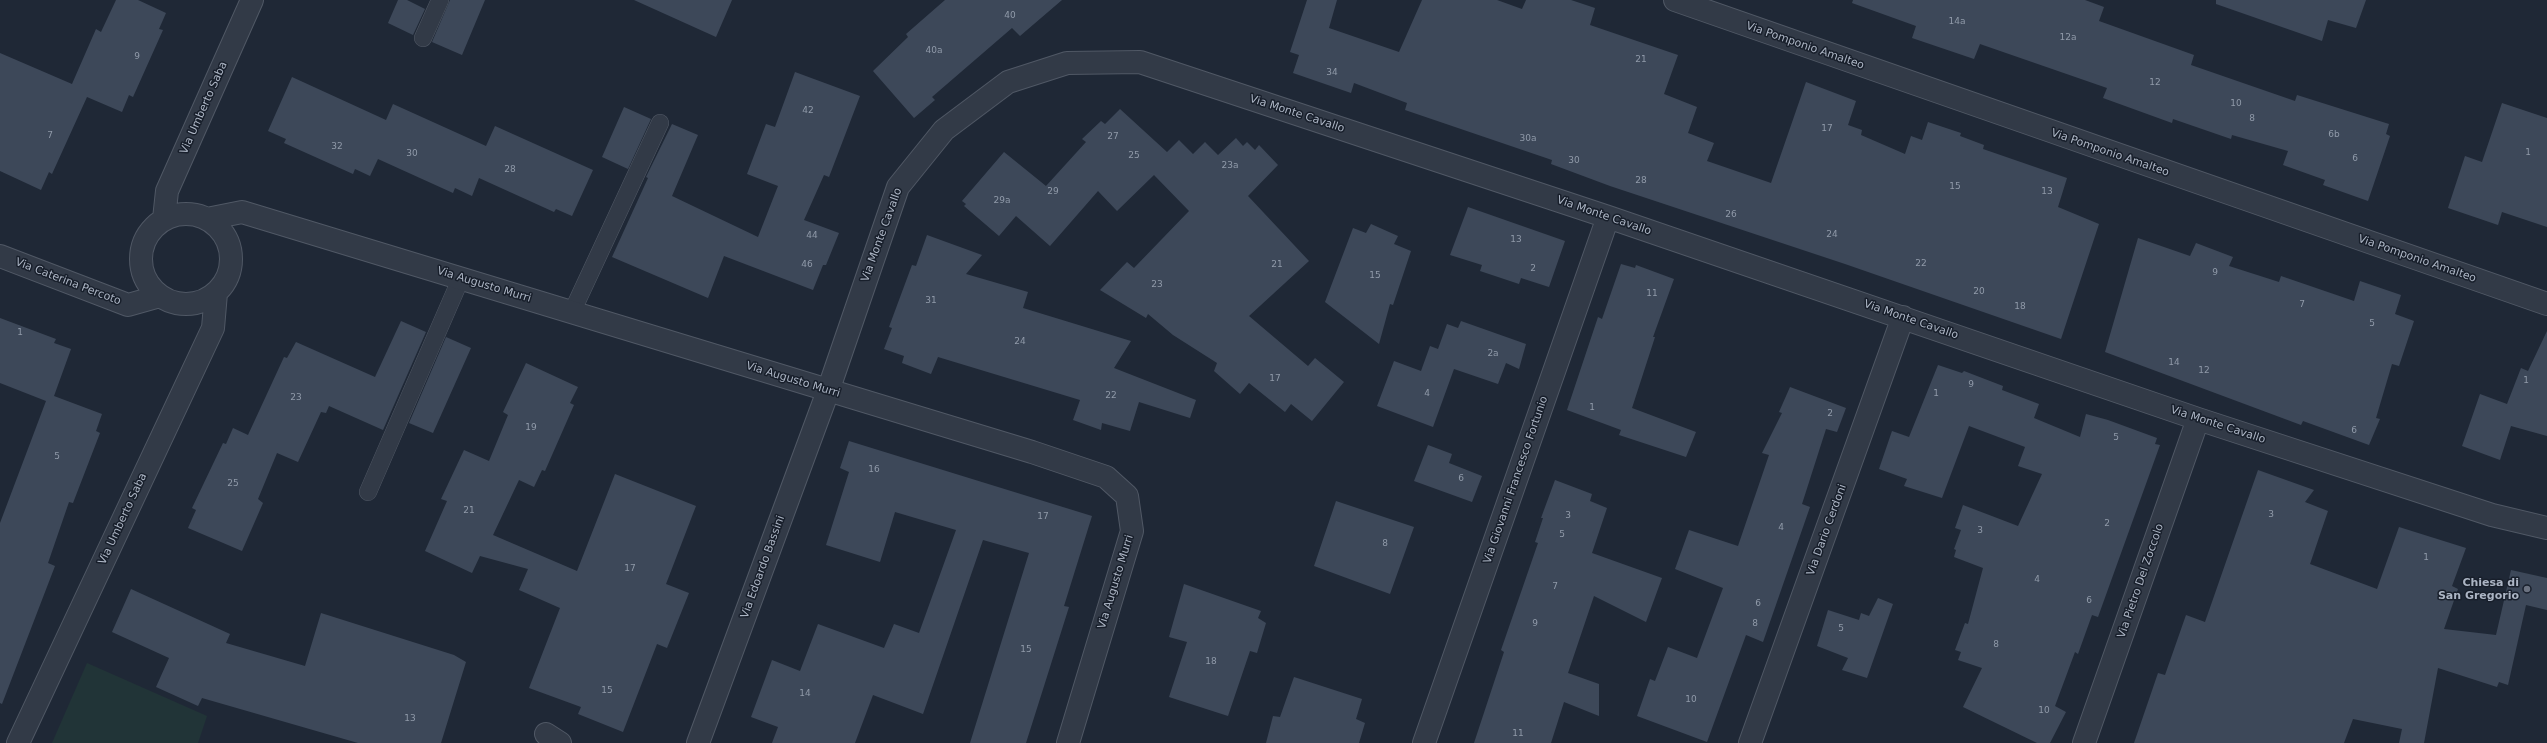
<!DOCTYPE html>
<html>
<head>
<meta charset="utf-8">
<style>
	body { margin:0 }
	canvas { display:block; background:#1f2836 }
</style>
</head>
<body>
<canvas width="2547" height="743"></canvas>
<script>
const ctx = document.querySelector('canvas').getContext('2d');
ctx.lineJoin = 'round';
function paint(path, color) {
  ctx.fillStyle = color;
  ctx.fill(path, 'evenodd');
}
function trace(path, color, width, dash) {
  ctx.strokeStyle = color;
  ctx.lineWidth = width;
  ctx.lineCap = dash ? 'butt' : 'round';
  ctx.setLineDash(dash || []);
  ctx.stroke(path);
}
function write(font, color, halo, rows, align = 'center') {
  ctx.font = font + ' "DejaVu Sans",sans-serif';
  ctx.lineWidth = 3;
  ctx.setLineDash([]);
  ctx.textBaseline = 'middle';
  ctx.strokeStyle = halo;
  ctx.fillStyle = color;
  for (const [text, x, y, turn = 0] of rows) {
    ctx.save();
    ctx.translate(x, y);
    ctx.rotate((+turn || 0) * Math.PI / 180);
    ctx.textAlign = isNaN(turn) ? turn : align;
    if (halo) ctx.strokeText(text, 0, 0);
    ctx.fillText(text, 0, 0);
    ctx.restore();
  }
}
paint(new Path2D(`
	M 87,663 L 207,716 L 198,743 L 52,743 Z`), '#213437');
paint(new Path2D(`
	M 116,0 L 138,0 L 166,13 L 159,29 L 163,30 L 133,97 L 129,95 L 122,112 L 87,97 L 52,174 L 49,172 L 41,190 L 0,171 L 0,53 L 72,84 L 96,29 L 101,32 Z
	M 398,0 L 407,0 L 425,9 L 413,35 L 388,23 Z
	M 450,0 L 485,0 L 462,55 L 432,42 Z
	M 634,0 L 732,0 L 716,37 Z
	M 945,0 L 1062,0 L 1020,36 L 1012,28 L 932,97 L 935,100 L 914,118 L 873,71 L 908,37 L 906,34 Z
	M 1307,0 L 1337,0 L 1329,28 L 1399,52 L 1422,0 L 1497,0 L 1522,9 L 1526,0 L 1571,0 L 1595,8 L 1590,25 L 1678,55 L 1664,94 L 1697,107 L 1688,133 L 1714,143 L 1707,161 L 1771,183 L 1806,82 L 1856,101 L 1848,125 L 1862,130 L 1861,135 L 1905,154 L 1911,136 L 1922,140 L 1928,122 L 1961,133 L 1960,136 L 1984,145 L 1983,149 L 2067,178 L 2058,207 L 2099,224 L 2061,339 L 1845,264 L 1610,186 L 1551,164 L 1552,160 L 1405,110 L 1407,103 L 1354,83 L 1351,93 L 1293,73 L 1299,55 L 1290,52 Z
	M 1853,0 L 2085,0 L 2104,7 L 2099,21 L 2194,55 L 2191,65 L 2295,101 L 2297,95 L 2389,124 L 2386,134 L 2390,136 L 2368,201 L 2323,185 L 2325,180 L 2283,165 L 2288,151 L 2232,135 L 2231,139 L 2173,119 L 2172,123 L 2103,98 L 2107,88 L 1980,44 L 1974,59 L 1912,38 L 1916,26 L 1852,3 Z
	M 2216,0 L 2366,0 L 2356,28 L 2328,20 L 2322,41 L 2216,4 Z
	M 795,72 L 860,96 L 829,177 L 824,175 L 804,220 L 839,233 L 826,265 L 823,265 L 813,290 L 724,256 L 708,298 L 612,257 L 648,178 L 646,177 L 672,124 L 698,135 L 672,196 L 758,237 L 778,186 L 747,174 L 766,124 L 775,127 Z
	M 292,77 L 386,120 L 393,104 L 486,146 L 495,126 L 593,170 L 572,216 L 556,209 L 554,212 L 479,178 L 472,196 L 455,188 L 453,193 L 378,159 L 370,176 L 355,169 L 353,174 L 284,143 L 286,139 L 268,131 Z
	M 2502,103 L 2547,118 L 2547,227 L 2502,212 L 2498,225 L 2448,208 L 2465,156 L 2482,162 Z
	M 624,107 L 651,119 L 628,169 L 602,157 Z
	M 1120,109 L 1167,152 L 1179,140 L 1193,154 L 1205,142 L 1218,155 L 1236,138 L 1243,146 L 1247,142 L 1255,150 L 1259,145 L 1278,165 L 1248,196 L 1309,261 L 1249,316 L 1308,366 L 1315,358 L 1344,382 L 1312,421 L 1291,404 L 1285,412 L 1249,383 L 1240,394 L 1214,371 L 1217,363 L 1173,335 L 1148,314 L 1146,318 L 1100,290 L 1127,262 L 1134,268 L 1189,211 L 1154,175 L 1117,211 L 1098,191 L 1050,246 L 1016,216 L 999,236 L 964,206 L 966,204 L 962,201 L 1004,152 L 1046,186 L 1086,142 L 1082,139 L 1101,121 L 1105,124 Z
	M 1468,207 L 1565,241 L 1549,287 L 1521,278 L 1519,284 L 1480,271 L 1482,265 L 1450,255 Z
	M 1371,224 L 1398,236 L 1394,244 L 1411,251 L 1393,305 L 1390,304 L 1379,344 L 1325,302 L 1353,228 L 1366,233 Z
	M 927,235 L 982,255 L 966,274 L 1028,292 L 1023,308 L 1131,341 L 1114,368 L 1196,400 L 1190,418 L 1139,402 L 1130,431 L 1102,423 L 1101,430 L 1073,420 L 1080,400 L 938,357 L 931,374 L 902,363 L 904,356 L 884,349 L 892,328 L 889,327 L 912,265 L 916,266 Z
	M 2138,238 L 2190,256 L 2196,243 L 2233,257 L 2229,266 L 2279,282 L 2281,276 L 2354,301 L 2360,281 L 2401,295 L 2395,314 L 2414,321 L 2399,366 L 2392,364 L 2376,418 L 2380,419 L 2369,445 L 2303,421 L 2301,425 L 2105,352 Z
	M 1621,264 L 1635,268 L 1636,265 L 1674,279 L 1653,337 L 1655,337 L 1632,408 L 1696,432 L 1686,457 L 1619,435 L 1621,430 L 1567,410 L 1598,317 L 1602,319 Z
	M 0,318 L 56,339 L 54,343 L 71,349 L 54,396 L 102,414 L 96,431 L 100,433 L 73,503 L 69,502 L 48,563 L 55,566 L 2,704 L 0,703 L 0,523 L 46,401 L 0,383 Z
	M 401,321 L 426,332 L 383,430 L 329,406 L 326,413 L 321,412 L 298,462 L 277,453 L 258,499 L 263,503 L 242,551 L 188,528 L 196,510 L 192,508 L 223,443 L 226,444 L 233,428 L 248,435 L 284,357 L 287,358 L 296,342 L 375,377 Z
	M 1461,321 L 1526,344 L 1519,369 L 1506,363 L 1498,384 L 1454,369 L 1433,427 L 1377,406 L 1394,361 L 1421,371 L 1430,346 L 1438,349 L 1447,324 L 1458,328 Z
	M 2547,331 L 2547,436 L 2511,426 L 2500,460 L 2462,446 L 2480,394 L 2507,404 L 2521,368 L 2528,371 Z
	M 446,337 L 471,348 L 433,433 L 409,423 Z
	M 526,363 L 578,387 L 570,403 L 574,405 L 545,471 L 542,470 L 534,487 L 519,480 L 493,535 L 577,571 L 615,474 L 696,506 L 666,584 L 689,593 L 667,648 L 657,644 L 623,732 L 578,714 L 581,707 L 529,688 L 560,608 L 519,590 L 528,569 L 480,556 L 472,573 L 425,551 L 447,501 L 441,499 L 464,450 L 489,461 L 508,415 L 503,412 Z
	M 1938,365 L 1962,373 L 1964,371 L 2003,386 L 2002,390 L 2039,404 L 2034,418 L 2080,437 L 2086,414 L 2108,420 L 2157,438 L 2155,444 L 2160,445 L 2098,617 L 2092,615 L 2078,654 L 2075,652 L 2055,706 L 2066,712 L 2050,743 L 2037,743 L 1963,707 L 1982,668 L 1958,660 L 1961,652 L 1955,650 L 1965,623 L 1968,624 L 1983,568 L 1954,557 L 1956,550 L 1954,549 L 1961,530 L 1955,528 L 1963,505 L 2018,526 L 2042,474 L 2018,466 L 2025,447 L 1969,426 L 1942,498 L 1904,486 L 1907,479 L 1879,469 L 1892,431 L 1909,437 Z
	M 1790,387 L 1846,408 L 1837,432 L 1826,429 L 1802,504 L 1810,507 L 1763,642 L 1746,635 L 1707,742 L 1637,716 L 1650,679 L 1655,681 L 1668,647 L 1697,658 L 1723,588 L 1675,569 L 1689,530 L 1738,546 L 1769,455 L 1762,453 L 1782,413 L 1779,412 Z
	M 849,441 L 1092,516 L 1064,606 L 1069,607 L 1026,743 L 970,743 L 1029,553 L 983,540 L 923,714 L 873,695 L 855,743 L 772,743 L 778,727 L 751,717 L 772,660 L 800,671 L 818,624 L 884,648 L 894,624 L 919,633 L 956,530 L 895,512 L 880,562 L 826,545 L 849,472 L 840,468 Z
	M 1428,445 L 1452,454 L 1449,463 L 1482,476 L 1472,502 L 1414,481 Z
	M 2258,470 L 2314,490 L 2305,502 L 2328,511 L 2310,564 L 2377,589 L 2399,527 L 2466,548 L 2452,586 L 2458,589 L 2444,629 L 2496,635 L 2511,570 L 2547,578 L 2547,610 L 2526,605 L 2508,685 L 2499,682 L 2497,687 L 2438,668 L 2424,743 L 2399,743 L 2402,729 L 2353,719 L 2344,743 L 2134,743 L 2158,673 L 2165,675 L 2186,615 L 2205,622 Z
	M 1555,480 L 1592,494 L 1590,501 L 1607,508 L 1592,553 L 1662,578 L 1646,622 L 1594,596 L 1568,673 L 1599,684 L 1599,716 L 1564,702 L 1551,743 L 1474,743 L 1504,652 L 1501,650 L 1538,543 L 1535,542 L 1543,518 L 1541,518 Z
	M 1336,501 L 1414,527 L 1390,594 L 1314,566 Z
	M 1184,584 L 1261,611 L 1258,618 L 1266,623 L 1257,653 L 1250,651 L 1228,716 L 1169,697 L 1187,642 L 1169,637 Z
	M 131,589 L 230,634 L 226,643 L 305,666 L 321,613 L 454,655 L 466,662 L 441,743 L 358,743 L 202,698 L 198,706 L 156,687 L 169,658 L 112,632 Z
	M 1878,598 L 1893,604 L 1867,678 L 1842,670 L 1848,658 L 1817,646 L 1828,610 L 1859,620 L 1861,613 L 1869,616 Z
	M 1294,677 L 1362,699 L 1356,719 L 1365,723 L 1359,743 L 1266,743 L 1273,716 L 1280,717 Z`), '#3d4859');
const service = new Path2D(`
	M 423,38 L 440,0
	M 572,312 L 660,123
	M 368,492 L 461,278`);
const minor = new Path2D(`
	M 1675,0 L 2547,304
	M141 259a45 45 0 1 1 90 0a45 45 0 1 1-90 0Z
	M 164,219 L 167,191 L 252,0
	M 207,219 L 242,212 L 1032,452 L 1106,477 L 1127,496 L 1132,531 L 1068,743
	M 0,256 L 128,305 L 160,296
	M 546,734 L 560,743
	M 18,743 L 213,328 L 216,293
	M 698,743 L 828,391 L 898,187 L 944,130 L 1008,82 L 1067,63 L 1140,62 L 1608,217 L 2198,419 L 2492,515 L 2547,528
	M 1424,743 L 1608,217
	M 1750,743 L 1903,317
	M 2084,743 L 2198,419`);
trace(service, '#505865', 18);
trace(minor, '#505865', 24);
trace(service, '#323a47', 17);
trace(minor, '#323a47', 22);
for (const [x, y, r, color] of [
	[2527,589,4,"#6b7280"]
]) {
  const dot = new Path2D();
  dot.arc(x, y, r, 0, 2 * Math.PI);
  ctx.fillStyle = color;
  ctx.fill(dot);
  trace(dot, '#181f2b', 1.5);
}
write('9px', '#909aa9', null, [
	["40",1010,16],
	["14a",1957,22],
	["12a",2068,38],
	["40a",934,51],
	["9",137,57],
	["21",1641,60],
	["34",1332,73],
	["12",2155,83],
	["10",2236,104],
	["42",808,111],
	["8",2252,119],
	["17",1827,129],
	["6b",2334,135],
	["7",50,136],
	["27",1113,137],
	["30a",1528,139],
	["32",337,147],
	["1",2528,153],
	["30",412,154],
	["25",1134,156],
	["6",2355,159],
	["30",1574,161],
	["23a",1230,166],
	["28",510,170],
	["28",1641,181],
	["15",1955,187],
	["29",1053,192],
	["13",2047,192],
	["29a",1002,201],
	["26",1731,215],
	["24",1832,235],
	["44",812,236],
	["13",1516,240],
	["22",1921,264],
	["46",807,265],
	["21",1277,265],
	["2",1533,269],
	["9",2215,273],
	["15",1375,276],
	["23",1157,285],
	["20",1979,292],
	["11",1652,294],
	["31",931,301],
	["7",2302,305],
	["18",2020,307],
	["5",2372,324],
	["1",20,333],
	["24",1020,342],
	["2a",1493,354],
	["14",2174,363],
	["12",2204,371],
	["17",1275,379],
	["1",2526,381],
	["9",1971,385],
	["4",1427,394],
	["1",1936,394],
	["22",1111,396],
	["23",296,398],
	["1",1592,408],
	["2",1830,414],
	["19",531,428],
	["6",2354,431],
	["5",2116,438],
	["5",57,457],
	["16",874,470],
	["6",1461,479],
	["25",233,484],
	["21",469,511],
	["3",2271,515],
	["3",1568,516],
	["17",1043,517],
	["2",2107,524],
	["4",1781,528],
	["3",1980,531],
	["5",1562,535],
	["8",1385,544],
	["1",2426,558],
	["17",630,569],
	["4",2037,580],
	["7",1555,587],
	["6",2089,601],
	["6",1758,604],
	["9",1535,624],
	["8",1755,624],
	["5",1841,629],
	["8",1996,645],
	["15",1026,650],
	["18",1211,662],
	["15",607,691],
	["14",805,694],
	["10",1691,700],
	["10",2044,711],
	["13",410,719],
	["11",1518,734]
]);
write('11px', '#acb5c4', '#181f2b', [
	["Via Pomponio Amalteo",1805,46,19],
	["Via Umberto Saba",204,108,-66],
	["Via Monte Cavallo",1297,114,18],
	["Via Pomponio Amalteo",2110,153,19],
	["Via Monte Cavallo",1604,216,19],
	["Via Monte Cavallo",882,235,-70],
	["Via Pomponio Amalteo",2417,259,19],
	["Via Caterina Percoto",68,282,21],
	["Via Augusto Murri",484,285,17],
	["Via Monte Cavallo",1911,320,19],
	["Via Augusto Murri",793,380,17],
	["Via Monte Cavallo",2218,425,18],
	["Via Giovanni Francesco Fortunio",1516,480,-71],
	["Via Umberto Saba",123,519,-65],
	["Via Dario Cerdoni",1827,530,-70],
	["Via Edoardo Bassini",763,567,-70],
	["Via Pietro Del Zoccolo",2141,581,-71],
	["Via Augusto Murri",1116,582,-73]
]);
write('bold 11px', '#acb5c4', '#181f2b', [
	["Chiesa di",2519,583],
	["San Gregorio",2519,596]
], 'right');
</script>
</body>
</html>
